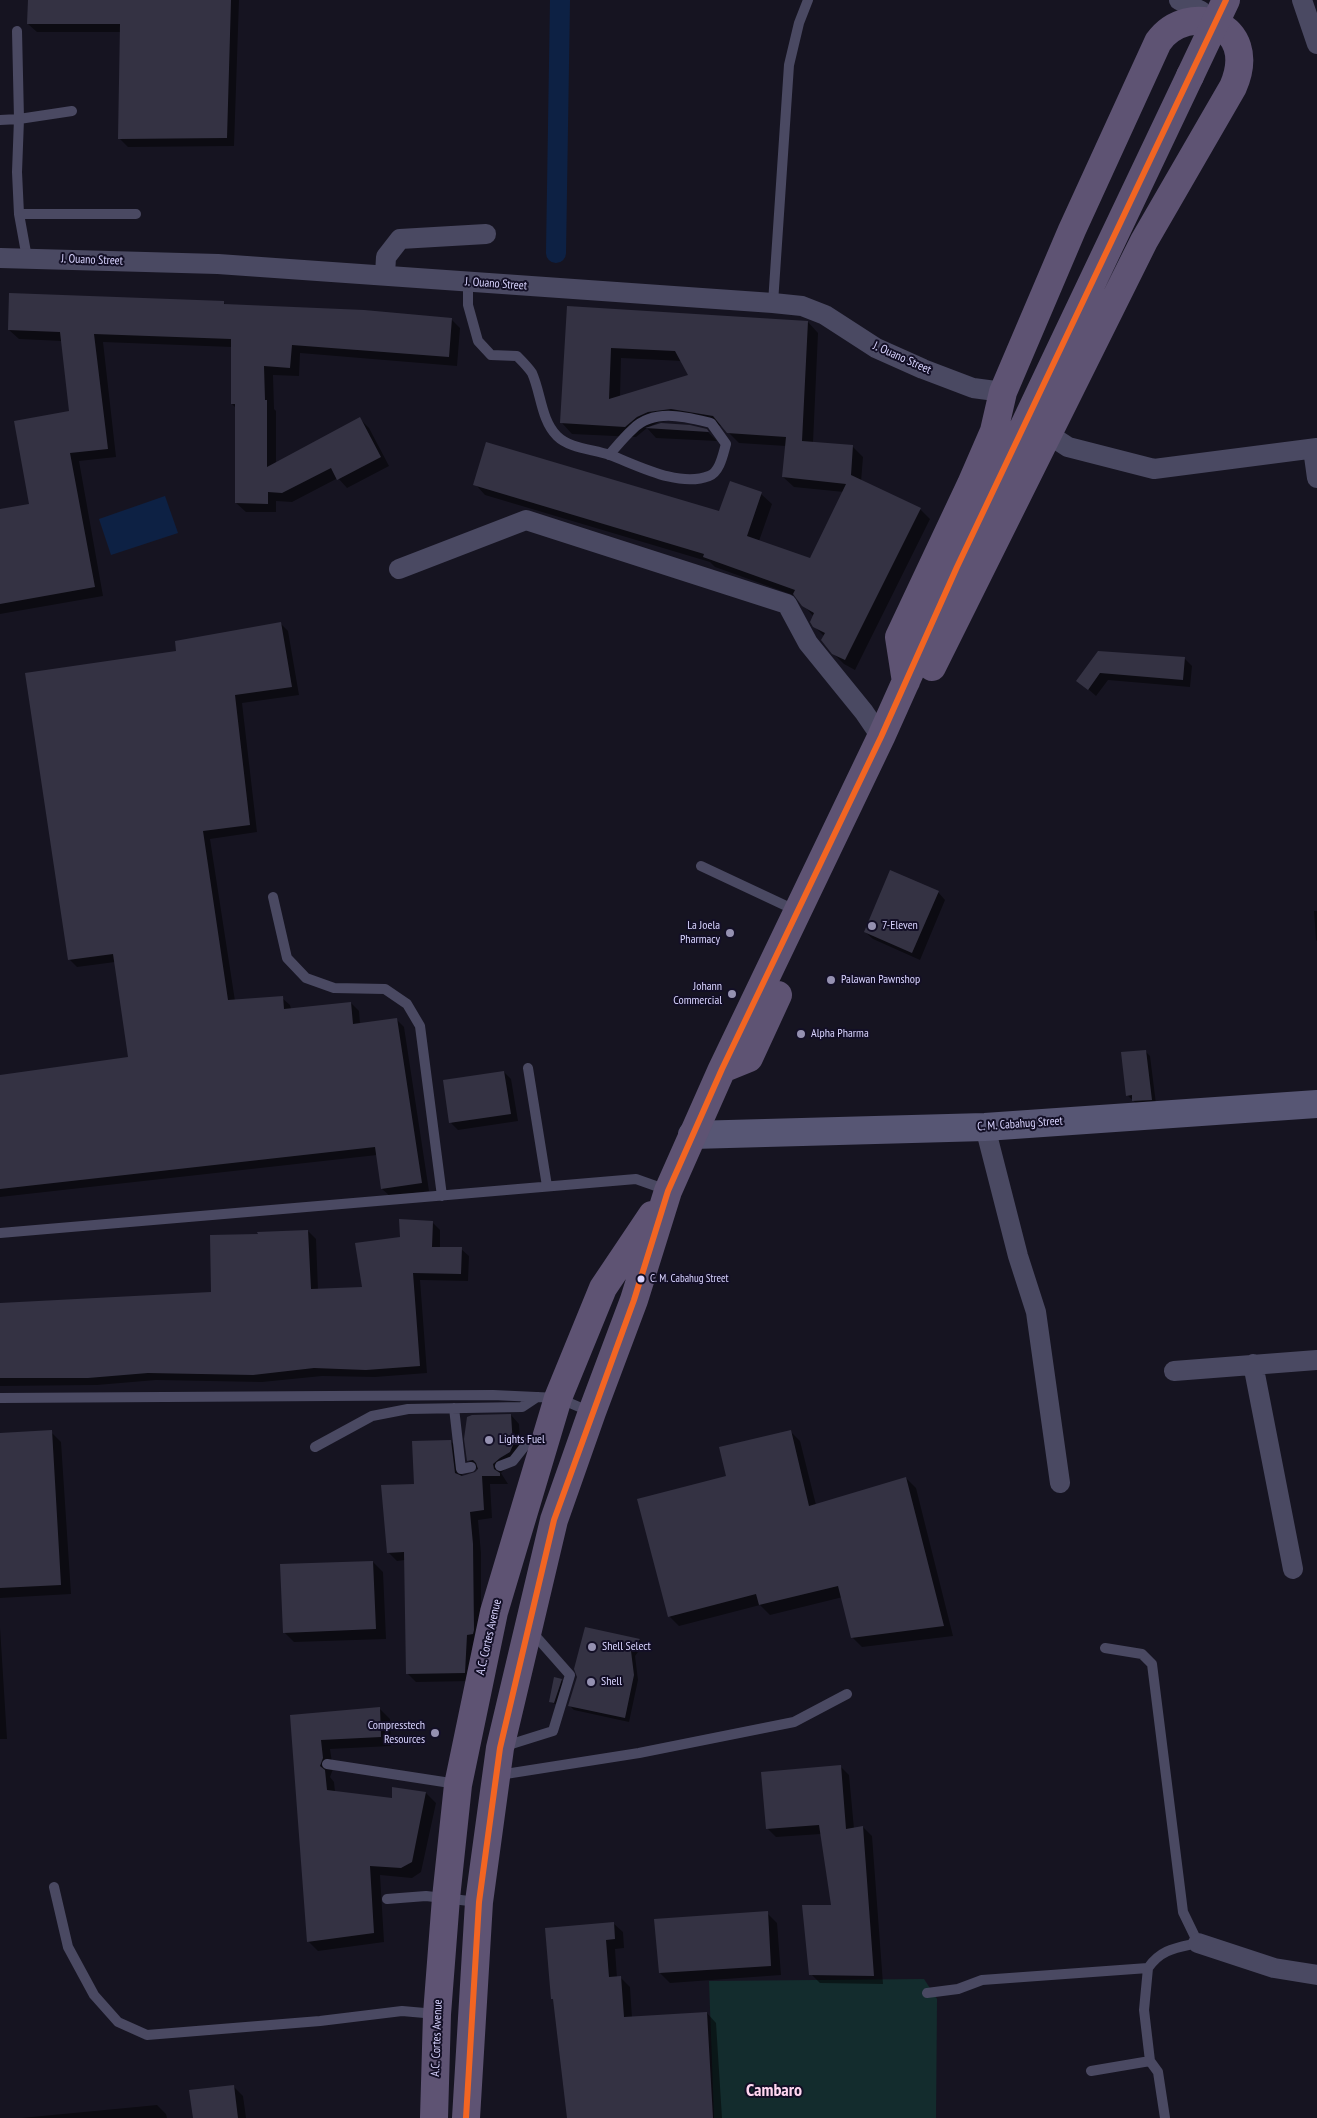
<!DOCTYPE html>
<html>
<head>
<meta charset="utf-8">
<style>
	body { margin:0 }
	canvas { display:block; background:#161421 }
</style>
</head>
<body>
<canvas width="1317" height="2118"></canvas>
<script>
const ctx = document.querySelector('canvas').getContext('2d');
ctx.lineJoin = 'round';
function paint(path, color) {
  ctx.fillStyle = color;
  ctx.fill(path, 'evenodd');
}
function trace(path, color, width, dash) {
  ctx.strokeStyle = color;
  ctx.lineWidth = width;
  ctx.lineCap = dash ? 'butt' : 'round';
  ctx.setLineDash(dash || []);
  ctx.stroke(path);
}
function write(font, color, halo, rows, align = 'center') {
  ctx.font = font + ' "PT Sans Narrow",sans-serif';
  ctx.lineWidth = 4;
  ctx.setLineDash([]);
  ctx.textBaseline = 'middle';
  ctx.strokeStyle = halo;
  ctx.fillStyle = color;
  for (const [text, x, y, turn = 0] of rows) {
    ctx.save();
    ctx.translate(x, y);
    ctx.rotate((+turn || 0) * Math.PI / 180);
    ctx.textAlign = isNaN(turn) ? turn : align;
    if (halo) ctx.strokeText(text, 0, 0);
    ctx.fillText(text, 0, 0);
    ctx.restore();
  }
}
paint(new Path2D(`
	M 924,1979 L 937,1999 L 936,2118 L 714,2118 L 709,1981 Z`), '#132c2d');
paint(new Path2D(`
	M 165,496 L 178,533 L 111,555 L 99,519 Z`), '#0d2144');
paint(new Path2D(`
	M 29,0 L 239,0 L 234,146 L 128,147 L 119,138 L 121,32 L 37,32 L 28,24 Z
	M 224,303 L 226,305 L 451,319 L 460,328 L 457,366 L 300,353 L 299,376 L 273,375 L 274,409 L 276,411 L 276,463 L 360,419 L 369,428 L 389,466 L 347,488 L 338,478 L 292,502 L 276,501 L 276,512 L 246,512 L 236,503 L 236,408 L 232,404 L 232,347 L 103,342 L 116,457 L 79,461 L 103,596 L 0,614 L 0,510 L 30,505 L 70,412 L 62,341 L 19,339 L 9,330 Z
	M 568,308 L 808,322 L 818,333 L 813,443 L 853,447 L 863,457 L 861,482 L 920,509 L 930,519 L 855,670 L 844,664 L 833,653 L 824,636 L 814,626 L 814,617 L 796,596 L 715,567 L 710,562 L 485,495 L 475,484 L 720,513 L 730,483 L 761,494 L 772,504 L 759,541 L 811,560 L 844,492 L 794,487 L 783,477 L 786,446 L 739,443 L 722,426 L 682,419 L 659,422 L 651,426 L 706,430 L 717,441 L 656,438 L 647,428 L 636,437 L 572,434 L 562,423 ZM 621,358 L 682,361 L 690,376 L 620,397 Z
	M 280,623 L 288,631 L 299,695 L 242,703 L 257,832 L 210,839 L 235,1001 L 282,998 L 290,1005 L 291,1009 L 351,1003 L 359,1011 L 360,1024 L 396,1019 L 404,1027 L 429,1191 L 390,1196 L 382,1189 L 377,1155 L 0,1197 L 0,1077 L 129,1058 L 115,962 L 77,967 L 69,959 L 178,652 Z
	M 1098,652 L 1184,658 L 1192,666 L 1190,687 L 1108,680 L 1096,696 L 1078,680 Z
	M 938,892 L 945,900 L 920,960 L 873,939 L 865,932 Z
	M 1314,911 L 1317,911 L 1317,941 L 1316,940 Z
	M 1145,1051 L 1150,1056 L 1156,1104 L 1138,1105 L 1127,1095 Z
	M 504,1072 L 511,1079 L 518,1121 L 458,1130 L 451,1123 Z
	M 432,1222 L 440,1230 L 440,1248 L 461,1249 L 469,1256 L 468,1281 L 420,1280 L 427,1373 L 375,1377 L 322,1376 L 262,1382 L 156,1380 L 97,1385 L 0,1386 L 0,1304 L 212,1294 L 259,1236 L 308,1231 L 316,1239 L 318,1290 L 363,1288 L 402,1238 Z
	M 511,1415 L 519,1424 L 521,1454 L 501,1473 L 508,1484 L 490,1484 L 492,1518 L 478,1520 L 481,1553 L 481,1642 L 473,1681 L 416,1682 L 408,1674 L 405,1560 L 397,1561 L 388,1552 L 415,1485 L 450,1441 L 459,1449 L 462,1477 L 476,1474 L 479,1468 L 477,1469 L 468,1460 Z
	M 790,1431 L 800,1441 L 816,1505 L 906,1478 L 916,1488 L 953,1636 L 862,1647 L 852,1637 L 843,1597 L 770,1615 L 760,1605 L 679,1626 L 669,1616 L 727,1477 Z
	M 51,1432 L 61,1442 L 71,1594 L 0,1598 L 0,1435 Z
	M 373,1562 L 383,1572 L 386,1639 L 294,1642 L 284,1632 Z
	M 0,1627 L 7,1739 L 0,1739 Z
	M 586,1629 L 639,1640 L 644,1644 L 635,1656 L 638,1680 L 629,1722 L 574,1710 L 569,1705 L 578,1677 Z
	M 561,1680 L 563,1682 L 556,1704 L 552,1703 L 550,1701 Z
	M 380,1709 L 390,1719 L 391,1746 L 330,1749 L 333,1769 L 330,1777 L 334,1782 L 335,1792 L 393,1800 L 426,1793 L 436,1803 L 421,1872 L 412,1878 L 380,1875 L 384,1942 L 318,1951 L 308,1941 L 291,1716 Z
	M 840,1766 L 849,1775 L 854,1829 L 863,1827 L 872,1836 L 883,1984 L 820,1983 L 811,1974 L 832,1906 L 821,1834 L 776,1837 L 767,1828 Z
	M 767,1913 L 777,1923 L 781,1975 L 670,1983 L 660,1973 Z
	M 613,1923 L 623,1932 L 624,1948 L 615,1949 L 617,1978 L 621,1978 L 630,1987 L 632,2018 L 707,2013 L 716,2023 L 722,2118 L 568,2118 L 554,2000 L 552,1998 Z
	M 234,2087 L 243,2096 L 246,2118 L 194,2118 Z
	M 157,2105 L 166,2114 L 167,2118 L 21,2118 Z`), '#0007');
trace(new Path2D(`
	M 556,253 L 560,0`), '#0d2144', 20);
paint(new Path2D(`
	M 28,0 L 231,0 L 227,138 L 118,139 L 120,24 L 27,24 Z
	M 9,293 L 224,301 L 224,304 L 364,310 L 452,318 L 449,357 L 292,345 L 290,368 L 264,366 L 265,400 L 267,400 L 267,467 L 360,417 L 381,457 L 337,480 L 331,468 L 282,493 L 268,492 L 268,504 L 235,503 L 235,404 L 231,404 L 231,339 L 94,334 L 108,449 L 70,453 L 95,587 L 0,604 L 0,509 L 29,504 L 14,421 L 69,411 L 60,332 L 8,330 Z
	M 567,306 L 808,321 L 802,441 L 853,445 L 851,475 L 921,508 L 845,660 L 832,654 L 821,640 L 825,633 L 813,627 L 810,622 L 814,613 L 802,606 L 793,594 L 795,590 L 703,557 L 704,554 L 473,485 L 486,442 L 719,511 L 730,481 L 762,492 L 747,536 L 810,558 L 846,484 L 782,477 L 786,437 L 727,433 L 713,416 L 671,409 L 648,412 L 637,417 L 625,427 L 560,423 ZM 611,348 L 675,351 L 688,375 L 609,399 Z
	M 661,423 L 690,425 L 707,429 L 709,432 L 645,428 Z
	M 281,622 L 292,687 L 235,695 L 250,825 L 203,831 L 228,1000 L 283,996 L 284,1009 L 351,1002 L 353,1024 L 397,1018 L 422,1183 L 381,1189 L 375,1147 L 0,1189 L 0,1075 L 128,1057 L 113,954 L 68,960 L 25,673 L 176,651 L 175,641 Z
	M 1098,651 L 1185,657 L 1183,680 L 1100,673 L 1088,690 L 1076,681 Z
	M 890,870 L 939,891 L 912,953 L 864,932 Z
	M 1146,1050 L 1152,1100 L 1132,1101 L 1132,1095 L 1126,1096 L 1121,1052 Z
	M 504,1071 L 511,1114 L 449,1123 L 443,1080 Z
	M 399,1219 L 433,1221 L 432,1247 L 462,1247 L 461,1274 L 413,1273 L 420,1366 L 366,1370 L 314,1368 L 253,1375 L 148,1373 L 88,1378 L 0,1378 L 0,1303 L 211,1292 L 210,1235 L 258,1234 L 257,1232 L 308,1230 L 311,1289 L 362,1287 L 355,1243 L 400,1237 Z
	M 511,1414 L 513,1445 L 510,1452 L 500,1458 L 493,1464 L 494,1469 L 500,1473 L 500,1476 L 482,1476 L 484,1510 L 470,1512 L 473,1544 L 474,1630 L 473,1634 L 467,1635 L 465,1673 L 406,1674 L 404,1552 L 387,1553 L 381,1485 L 414,1484 L 412,1441 L 451,1440 L 455,1473 L 462,1476 L 475,1472 L 478,1469 L 476,1463 L 473,1460 L 467,1461 L 464,1439 L 467,1417 L 472,1415 Z
	M 52,1430 L 61,1585 L 0,1588 L 0,1433 Z
	M 791,1430 L 809,1506 L 906,1477 L 944,1626 L 851,1638 L 838,1586 L 759,1605 L 756,1594 L 668,1617 L 637,1499 L 726,1476 L 719,1447 Z
	M 373,1561 L 376,1629 L 283,1633 L 280,1564 Z
	M 585,1627 L 640,1639 L 631,1651 L 634,1675 L 625,1718 L 568,1706 L 577,1677 L 574,1669 Z
	M 554,1677 L 562,1679 L 554,1703 L 549,1702 Z
	M 380,1707 L 381,1737 L 321,1740 L 323,1758 L 320,1766 L 325,1770 L 327,1790 L 392,1798 L 392,1787 L 426,1792 L 412,1862 L 401,1868 L 370,1866 L 374,1933 L 307,1942 L 290,1715 Z
	M 841,1765 L 846,1829 L 863,1826 L 874,1976 L 809,1975 L 802,1905 L 831,1905 L 819,1825 L 766,1829 L 761,1772 Z
	M 768,1911 L 771,1966 L 659,1973 L 654,1919 Z
	M 614,1922 L 615,1939 L 606,1940 L 609,1977 L 621,1976 L 624,2017 L 707,2012 L 713,2118 L 567,2118 L 553,1999 L 551,1999 L 545,1928 Z
	M 234,2085 L 238,2118 L 193,2118 L 189,2090 Z`), '#343243');
trace(new Path2D(`
	M 17,31 L 19,119 L 17,172 L 19,214 L 27,258
	M 0,120 L 19,119 L 72,111
	M 19,214 L 136,214
	M 468,282 L 468,305 L 478,341 L 491,355 L 517,356 C 522,361 528,367 532,373 C 541,393 541,420 557,436 C 570,449 594,449 610,455 C 637,465 679,488 709,476 C 720,472 723,454 726,444 L 711,423 C 686,417 654,408 633,429 C 624,437 617,446 609,455
	M 773,303 L 789,65 L 799,23 L 808,0
	M 701,866 L 797,911
	M 273,897 L 287,958 L 306,978 L 334,988 L 385,989 L 407,1004 L 420,1026 L 442,1196
	M 528,1068 L 547,1186
	M 0,1233 L 636,1179 L 667,1190
	M 0,1398 L 493,1395 L 558,1398 L 591,1412
	M 454,1408 L 461,1469 L 471,1467
	M 315,1447 L 372,1416 L 408,1409 L 522,1407 L 537,1397
	M 500,1466 L 513,1461 L 528,1442 L 543,1446
	M 502,1747 L 553,1731 L 570,1675 L 532,1632
	M 327,1764 L 457,1784
	M 499,1775 L 639,1753 L 794,1722 L 847,1694
	M 54,1887 L 68,1947 L 94,1995 L 118,2022 L 147,2035 L 320,2021 L 402,2011 L 436,2014
	M 387,1899 L 426,1896 L 478,1902
	M 1148,1968 L 1144,2010 L 1150,2061 L 1158,2072 L 1165,2118
	M 927,1993 L 958,1989 L 982,1980 L 1148,1968 C 1161,1949 1176,1948 1198,1943 L 1183,1912 L 1152,1664 L 1142,1654 L 1105,1648
	M 1091,2071 L 1150,2061`), '#4a4962', 10);
trace(new Path2D(`
	M 1179,0 L 1201,11 L 1208,22
	M 1302,0 L 1317,44
	M 0,258 L 218,264 L 773,303 L 802,306 L 825,315 L 876,348 L 923,369 L 973,388 L 1003,392
	M 385,275 L 386,257 L 400,239 L 486,234
	M 1048,434 L 1068,447 L 1154,469 L 1317,448
	M 1313,449 L 1317,478
	M 399,569 L 526,520 L 787,604 L 808,643 L 864,712 L 881,737
	M 985,1127 L 1018,1256 L 1036,1312 L 1060,1483
	M 1253,1364 L 1293,1569
	M 1174,1371 L 1317,1360
	M 1198,1943 L 1274,1968 L 1317,1975`), '#4a4962', 20);
trace(new Path2D(`
	M 692,1135 L 985,1127 L 1317,1104`), '#575674', 28);
trace(new Path2D(`
	M 906,682 L 899,637 L 971,484 L 994,431 L 1003,392 L 1072,230 L 1158,42 C 1188,0 1261,23 1233,87 L 1144,241 L 932,667
	M 722,1069 L 749,1058 L 778,995
	M 434,2118 L 437,2014 L 446,1898 L 458,1785 L 494,1612 L 558,1398 L 603,1288 L 652,1215
	M 466,2118 L 479,1902 L 500,1748 L 554,1520 L 592,1412 L 634,1300 L 668,1191 L 722,1069 L 881,737 L 957,567 L 1190,76`), '#5e5373', 28);
trace(new Path2D(`
	M 1190,76 L 1226,0`), '#5e5373', 28);
trace(new Path2D(`
	M 466,2118 L 479,1902 L 500,1748 L 554,1520 L 634,1300 L 668,1191 L 722,1069 L 881,737 L 957,567 L 1226,0`), '#f26522', 6);
for (const [x, y, r, color] of [
	[872,926,5,"#9591b1"],
	[730,933,5,"#9591b1"],
	[831,980,5,"#9591b1"],
	[732,994,5,"#9591b1"],
	[801,1034,5,"#9591b1"],
	[641,1279,4.5,"#d9d4ff"],
	[489,1440,5,"#9591b1"],
	[592,1647,5,"#9591b1"],
	[591,1682,5,"#9591b1"],
	[435,1733,5,"#9591b1"]
]) {
  const dot = new Path2D();
  dot.arc(x, y, r, 0, 2 * Math.PI);
  ctx.fillStyle = color;
  ctx.fill(dot);
  trace(dot, '#130f26', 2);
}
write('11px', '#d9d4ff', '#130f26', [
	["C. M. Cabahug Street",650,1279]
], 'left');
write('12px', '#d9d4ff', '#130f26', [
	["J. Ouano Street",92,260,2],
	["J. Ouano Street",496,284,4],
	["J. Ouano Street",902,358,24],
	["C. M. Cabahug Street",1020,1124,-4],
	["A.C. Cortes Avenue",489,1637,-77],
	["A.C. Cortes Avenue",437,2038,-88]
]);
write('12px', '#d9d4ff', '#130f26', [
	["La Joela",720,926,"right"],
	["Pharmacy",720,940,"right"],
	["7-Eleven",882,926],
	["Palawan Pawnshop",841,980],
	["Johann",722,987,"right"],
	["Commercial",722,1001,"right"],
	["Alpha Pharma",811,1034],
	["Lights Fuel",499,1440],
	["Shell Select",602,1647],
	["Shell",601,1682],
	["Compresstech",425,1726,"right"],
	["Resources",425,1740,"right"]
], 'left');
write('bold 18px', '#ffd6f0', '#130f26', [
	["Cambaro",774,2091]
]);
</script>
</body>
</html>
